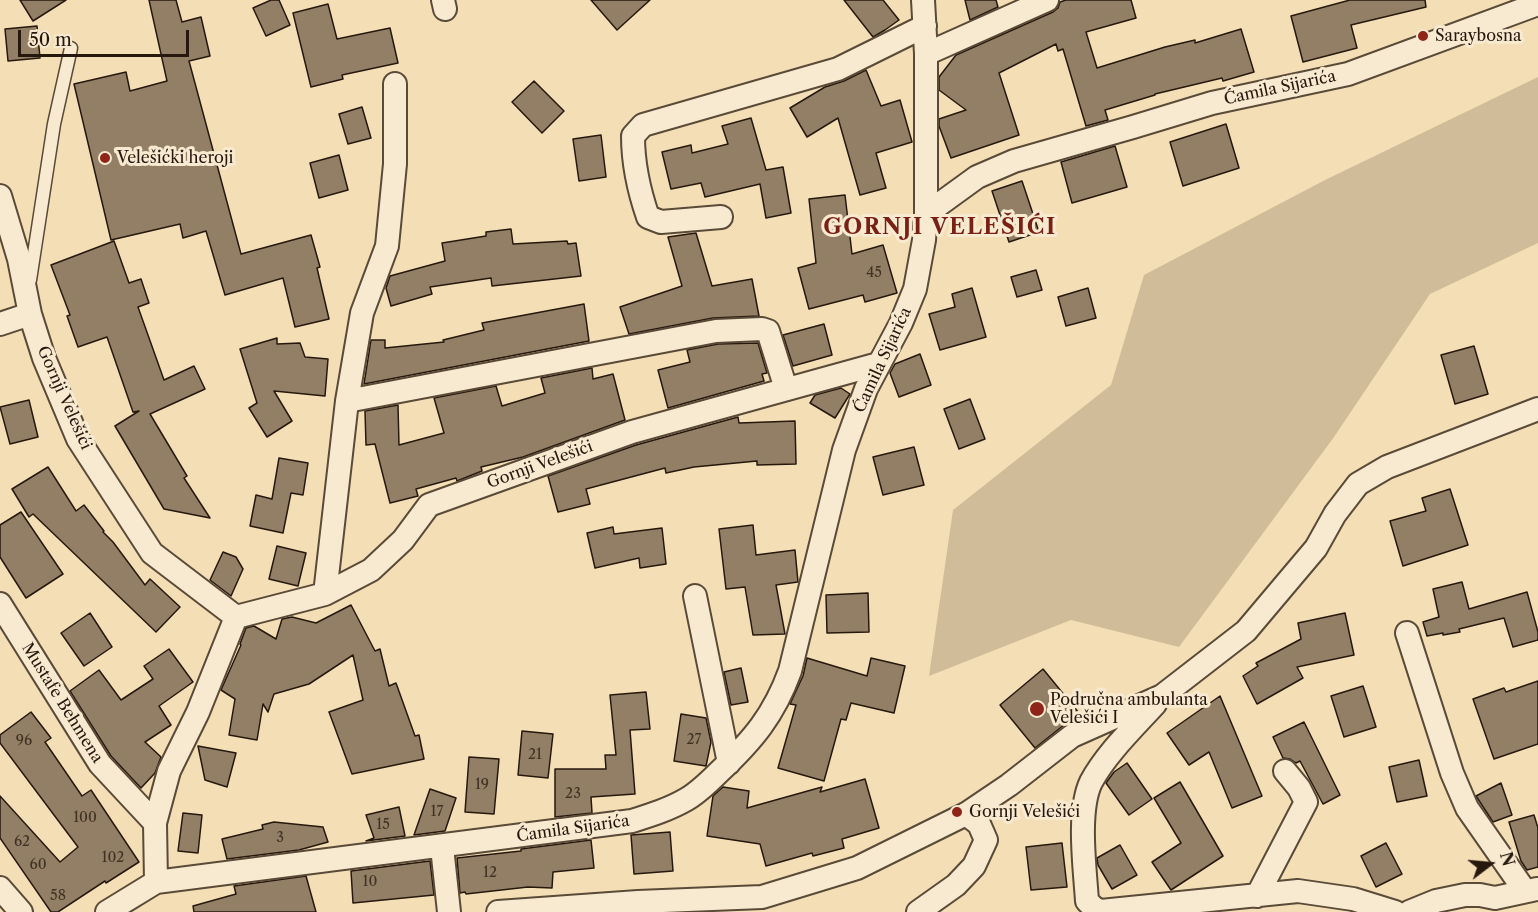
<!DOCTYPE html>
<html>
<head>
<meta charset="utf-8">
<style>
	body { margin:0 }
	#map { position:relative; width:1538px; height:912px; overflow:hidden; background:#f4deb6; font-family:"Libre Caslon Text",serif }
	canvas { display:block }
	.north { position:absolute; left:1460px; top:834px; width:60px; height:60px; -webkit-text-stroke:4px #f8ead0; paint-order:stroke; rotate:74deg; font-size:16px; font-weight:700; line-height:24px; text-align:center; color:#27180e }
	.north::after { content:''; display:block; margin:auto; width:21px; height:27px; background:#27180e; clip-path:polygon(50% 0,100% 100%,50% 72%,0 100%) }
	.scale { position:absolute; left:18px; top:30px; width:171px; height:27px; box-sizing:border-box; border:3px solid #27180e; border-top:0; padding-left:8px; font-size:18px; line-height:21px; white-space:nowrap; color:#27180e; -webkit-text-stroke:4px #f8ead0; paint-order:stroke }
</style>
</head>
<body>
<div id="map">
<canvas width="1538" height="912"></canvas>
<div class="north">N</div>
<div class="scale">50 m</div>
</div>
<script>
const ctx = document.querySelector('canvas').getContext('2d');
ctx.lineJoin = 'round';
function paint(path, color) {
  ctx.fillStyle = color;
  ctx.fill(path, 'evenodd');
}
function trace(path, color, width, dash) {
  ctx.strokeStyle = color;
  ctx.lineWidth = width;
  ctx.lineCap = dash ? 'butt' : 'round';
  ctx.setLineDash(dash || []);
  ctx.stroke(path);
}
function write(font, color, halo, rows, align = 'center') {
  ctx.font = font + ' "Libre Caslon Text",serif';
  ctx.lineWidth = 6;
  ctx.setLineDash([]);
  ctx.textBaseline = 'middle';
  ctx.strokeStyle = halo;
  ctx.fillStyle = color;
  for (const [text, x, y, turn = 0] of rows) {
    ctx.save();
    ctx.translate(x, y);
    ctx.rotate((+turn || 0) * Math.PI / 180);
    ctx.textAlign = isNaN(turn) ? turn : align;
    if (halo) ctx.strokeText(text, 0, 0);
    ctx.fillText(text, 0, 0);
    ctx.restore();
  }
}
paint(new Path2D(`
	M 1538,77 L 1538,243 L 1430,294 L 1334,437 L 1179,647 L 1071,620 L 929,676 L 953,510 L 1111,385 L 1144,275 L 1325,180 Z`), '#d1bc99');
const building = new Path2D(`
	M 20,0 L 66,0 L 33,21 Z
	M 149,0 L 176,0 L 182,22 L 201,17 L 210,56 L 189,61 L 241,254 L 311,235 L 320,267 L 317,268 L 329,319 L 295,327 L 283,278 L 225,295 L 206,231 L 183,238 L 180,224 L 111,240 L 74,84 L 126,72 L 130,91 L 167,81 Z
	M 271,0 L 279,0 L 290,25 L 266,36 L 253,8 Z
	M 591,0 L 650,0 L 617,30 Z
	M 844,0 L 883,0 L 899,20 L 885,30 L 873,37 Z
	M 965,0 L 996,0 L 998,7 L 970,20 Z
	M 1066,0 L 1131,0 L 1136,18 L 1086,32 L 1097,68 L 1165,47 L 1195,40 L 1195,43 L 1241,29 L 1254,72 L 1223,81 L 1222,78 L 1155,94 L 1155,95 L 1105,110 L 1108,120 L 1086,126 L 1063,49 L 1058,51 L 1056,44 L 999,73 L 1019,135 L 951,158 L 939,126 L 939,119 L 966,110 L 939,90 L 939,77 L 956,55 L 1053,12 L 1058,8 L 1060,2 Z
	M 1350,0 L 1425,0 L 1426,7 L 1351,25 L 1357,48 L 1303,62 L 1291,16 Z
	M 328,4 L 337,39 L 390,28 L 398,63 L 342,75 L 343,79 L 311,87 L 293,13 Z
	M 37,26 L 40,58 L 8,61 L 5,29 Z
	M 866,70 L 881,106 L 900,100 L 912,142 L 876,153 L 886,188 L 860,195 L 838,118 L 807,137 L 790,108 L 825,87 L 844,81 Z
	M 534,81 L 564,111 L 542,133 L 512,102 Z
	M 362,107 L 371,138 L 348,144 L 339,114 Z
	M 751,118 L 766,170 L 783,167 L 791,213 L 766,218 L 760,184 L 705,197 L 701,183 L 671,189 L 662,152 L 691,145 L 692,153 L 728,144 L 722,126 Z
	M 1226,124 L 1239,168 L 1183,186 L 1170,142 Z
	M 601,135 L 606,177 L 579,181 L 573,139 Z
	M 1115,146 L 1127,187 L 1072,203 L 1061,162 Z
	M 339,155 L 348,190 L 319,198 L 310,163 Z
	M 1022,181 L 1039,232 L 1009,242 L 992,191 Z
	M 845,195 L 852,254 L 883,245 L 897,293 L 865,302 L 863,295 L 809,309 L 798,268 L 816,263 L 809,199 Z
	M 511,229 L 513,244 L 567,241 L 568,244 L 576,243 L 581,276 L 492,286 L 491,278 L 430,287 L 432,294 L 391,306 L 386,288 L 390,276 L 445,261 L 442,243 L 486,236 L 486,232 Z
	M 696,233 L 712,286 L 752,279 L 759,316 L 713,318 L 629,334 L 620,307 L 682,286 L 668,237 Z
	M 114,241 L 129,283 L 141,279 L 149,303 L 138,307 L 164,380 L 194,366 L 205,389 L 150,414 L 187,476 L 184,478 L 210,518 L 164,509 L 115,426 L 139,411 L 133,412 L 107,337 L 78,347 L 67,316 L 70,315 L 51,265 Z
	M 1036,270 L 1042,290 L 1017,297 L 1011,277 Z
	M 972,288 L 986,337 L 940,350 L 929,314 L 955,307 L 952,294 Z
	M 1088,288 L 1096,318 L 1066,326 L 1058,297 Z
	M 584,304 L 589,341 L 364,384 L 371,340 L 385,340 L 385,348 L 444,342 L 443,340 L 484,330 L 482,323 Z
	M 824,324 L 832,355 L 793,366 L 783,335 Z
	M 277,338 L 277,344 L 300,343 L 305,357 L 328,359 L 325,396 L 274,391 L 292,421 L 267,437 L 249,408 L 257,403 L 240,349 Z
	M 758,343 L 767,373 L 762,374 L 764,381 L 668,408 L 658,370 L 690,362 L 687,350 L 718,344 Z
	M 1474,346 L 1488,394 L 1455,404 L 1441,355 Z
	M 920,354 L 931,385 L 899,397 L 890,373 L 895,364 Z
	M 592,368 L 593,379 L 613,374 L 625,420 L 523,457 L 481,467 L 482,471 L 457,481 L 456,478 L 416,489 L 418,496 L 390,503 L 375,444 L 366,445 L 365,411 L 398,405 L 399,445 L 444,433 L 434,398 L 496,386 L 502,406 L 545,393 L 541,378 Z
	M 841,388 L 850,394 L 835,418 L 810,403 L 815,395 Z
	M 970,399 L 985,439 L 959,449 L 944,409 Z
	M 29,400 L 38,437 L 10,444 L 0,407 Z
	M 738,417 L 739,423 L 795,421 L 796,464 L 757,465 L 757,461 L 694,467 L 666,473 L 665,468 L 586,489 L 590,504 L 558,512 L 548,476 L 636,445 Z
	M 914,447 L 924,485 L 883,495 L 873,457 Z
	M 279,458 L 308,463 L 303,495 L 291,493 L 283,533 L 250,526 L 256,495 L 272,499 Z
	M 48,467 L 76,511 L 84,505 L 104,531 L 103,532 L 113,542 L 145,585 L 150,579 L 180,607 L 156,632 L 33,514 L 29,517 L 12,489 Z
	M 1450,489 L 1468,545 L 1403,566 L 1390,521 L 1426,511 L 1422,498 Z
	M 21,512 L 63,574 L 26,598 L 0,557 L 0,525 Z
	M 753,525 L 756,555 L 795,550 L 798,582 L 776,585 L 785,634 L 753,635 L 745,587 L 726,589 L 719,529 Z
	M 613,527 L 614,534 L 662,528 L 666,564 L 640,568 L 639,558 L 595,568 L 587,533 Z
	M 277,546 L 306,553 L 298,586 L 269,579 Z
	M 223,552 L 236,557 L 243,569 L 231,596 L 210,580 Z
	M 1462,582 L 1469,609 L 1527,592 L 1538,632 L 1538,640 L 1513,647 L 1504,618 L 1459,629 L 1460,632 L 1443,635 L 1443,633 L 1427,636 L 1423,622 L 1439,617 L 1433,589 Z
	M 868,593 L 869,632 L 827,633 L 826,595 Z
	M 351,605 L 375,651 L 380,649 L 389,686 L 396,683 L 415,736 L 419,735 L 424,759 L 352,774 L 329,712 L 363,700 L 353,655 L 309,684 L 274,694 L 268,712 L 263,704 L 257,740 L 229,735 L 235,699 L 221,690 L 241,645 L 240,644 L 246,628 L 254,626 L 276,639 L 282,619 L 292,617 L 316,623 Z
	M 90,613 L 112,647 L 84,666 L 61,633 Z
	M 1345,613 L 1354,655 L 1297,667 L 1303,678 L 1257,704 L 1243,676 L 1258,666 L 1256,663 L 1301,639 L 1298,623 Z
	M 169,649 L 193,682 L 159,706 L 171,725 L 145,742 L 161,757 L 155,773 L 141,788 L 111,756 L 70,691 L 99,670 L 121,700 L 153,679 L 144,666 Z
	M 807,658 L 867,676 L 871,658 L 905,666 L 894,713 L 851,703 L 846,720 L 841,719 L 824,781 L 778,768 L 796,705 L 790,704 L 803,676 Z
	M 741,668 L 748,702 L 731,705 L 724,672 Z
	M 1043,669 L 1079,713 L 1035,748 L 1000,705 Z
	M 1538,681 L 1538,744 L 1494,759 L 1473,699 L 1504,688 L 1506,692 Z
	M 1363,686 L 1376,727 L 1344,737 L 1331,696 Z
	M 646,692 L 650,729 L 630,730 L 635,794 L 591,797 L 592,813 L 555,817 L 555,769 L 606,769 L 605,755 L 616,755 L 610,695 Z
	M 1220,696 L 1262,796 L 1232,808 L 1209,752 L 1189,765 L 1167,733 Z
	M 31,712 L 51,738 L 45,742 L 82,796 L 91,790 L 139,862 L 106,883 L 105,881 L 58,912 L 51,912 L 0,838 L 0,796 L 60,862 L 78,847 L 0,743 L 0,735 Z
	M 681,714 L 706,718 L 711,742 L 706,766 L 674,761 Z
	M 1304,722 L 1340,795 L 1323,804 L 1300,761 L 1296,763 L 1290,759 L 1283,758 L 1273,737 Z
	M 522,731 L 553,734 L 548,778 L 518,775 Z
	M 198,746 L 236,753 L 227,787 L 205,780 Z
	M 469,757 L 499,759 L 494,814 L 465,812 Z
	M 1419,760 L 1427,796 L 1397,802 L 1389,767 Z
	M 1127,763 L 1152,799 L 1129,815 L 1106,783 L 1114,772 Z
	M 865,779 L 879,828 L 842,839 L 844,848 L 813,856 L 812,853 L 766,866 L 760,844 L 707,836 L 713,796 L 723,787 L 749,791 L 747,808 L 822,787 L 820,792 Z
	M 1180,782 L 1223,856 L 1171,890 L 1152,862 L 1181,843 L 1154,798 Z
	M 1501,783 L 1512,815 L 1493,822 L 1476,796 Z
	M 430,789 L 456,798 L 445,831 L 414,835 Z
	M 399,807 L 405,836 L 366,841 L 374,838 L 366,815 Z
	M 183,813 L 202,815 L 198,853 L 178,851 Z
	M 1534,815 L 1538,828 L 1538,867 L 1527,870 L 1521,861 L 1509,822 Z
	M 274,822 L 323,827 L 328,842 L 299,850 L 227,859 L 222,839 L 263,829 L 262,825 Z
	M 670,832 L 673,871 L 634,874 L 631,835 Z
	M 591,840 L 594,868 L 553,872 L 552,888 L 528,887 L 466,894 L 465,892 L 460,893 L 457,858 L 521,851 L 521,849 Z
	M 1062,843 L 1067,887 L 1031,890 L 1026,847 Z
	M 1386,843 L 1402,874 L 1376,887 L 1361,856 Z
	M 1120,845 L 1137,875 L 1112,889 L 1098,865 L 1097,858 Z
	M 430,861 L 434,895 L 353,903 L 351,871 Z
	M 306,876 L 316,912 L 194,912 L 193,906 L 236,894 L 234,886 Z`);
paint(building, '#927f65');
trace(building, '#27180e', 1.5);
const service = new Path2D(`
	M 30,280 L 54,124 L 71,48`);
const minor = new Path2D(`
	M 443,0 L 445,9
	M 926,54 L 1047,0
	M 0,196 L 19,259 L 30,314 L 44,358 L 78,439 L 152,553 L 236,617
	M 926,214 L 977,177 L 1014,161 L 1133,127 L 1212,103 L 1348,74 L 1538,4
	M 721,217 L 661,222 L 648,217 C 639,191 633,163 633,136 L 643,125 L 838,69 L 925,26
	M 0,324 L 30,314
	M 347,401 L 716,331 L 762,329 L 768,331 L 786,389
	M 325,594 L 347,401 L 362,313 L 387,246 L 395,164 L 395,84
	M 695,596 L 729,763
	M 0,604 L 100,764 L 155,823
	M 236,617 L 325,594 L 371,570 L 403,540 L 429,505 L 632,432 L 878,364
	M 1407,633 L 1452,773 L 1467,808 L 1525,891
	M 1155,704 C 1134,727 1106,754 1091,782 C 1077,811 1085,869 1087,901 L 1094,908 L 1101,911 L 1298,891 L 1353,899 L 1395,912
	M 442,847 L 449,912
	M 156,882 L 155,823 L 169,771 L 198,712 L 236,617
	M 0,888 L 21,912
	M 1257,896 L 1306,802 L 1299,788 L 1285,771
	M 107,912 L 156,882 L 632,821 C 651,815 670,809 687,799 C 699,792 710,781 719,772 C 753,740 774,715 790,671 L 844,450 L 866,389 L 901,323 L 915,289 L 924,240 L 926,214 L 926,54 L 923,0
	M 498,912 L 638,902 L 762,897 L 857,868 L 966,814 L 1009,785 L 1072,736 L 1162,696 L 1246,631 L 1316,548 L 1335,514 L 1358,484 L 1387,467 L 1538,409
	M 918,912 L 956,885 L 974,866 L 986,840 L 979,824 L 966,814
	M 1409,912 L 1436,901 L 1465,895 L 1480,895 L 1495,898 L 1537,889`);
trace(service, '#5a4a38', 15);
trace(minor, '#5a4a38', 26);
trace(service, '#f8ead0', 12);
trace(minor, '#f8ead0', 22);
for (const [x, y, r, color] of [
	[1423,36,6,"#8f2418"],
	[105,158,6,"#8f2418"],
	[1037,709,8,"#8f2418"],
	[957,812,6,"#8f2418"]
]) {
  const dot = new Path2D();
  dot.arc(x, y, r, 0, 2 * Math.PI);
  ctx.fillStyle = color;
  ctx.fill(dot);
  trace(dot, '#f8ead0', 2);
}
write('14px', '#423224', null, [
	["45",874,273],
	["27",694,740],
	["96",24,741],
	["21",535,755],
	["19",482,785],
	["23",573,794],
	["17",437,812],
	["100",85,818],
	["15",383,825],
	["3",280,838],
	["62",22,842],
	["102",113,858],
	["60",38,865],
	["12",490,873],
	["10",370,882],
	["58",58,896]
]);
write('16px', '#27180e', '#f8ead0', [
	["Saraybosna",1435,36],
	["Velešićki heroji",117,158],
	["Područna ambulanta",1050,700],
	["Velešići I",1050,718],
	["Gornji Velešići",969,812]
], 'left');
write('16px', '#27180e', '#f8ead0', [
	["Ćamila Sijarića",1280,88,-12],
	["Ćamila Sijarića",883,360,-65],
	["Gornji Velešići",64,398,66],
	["Gornji Velešići",540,465,-20],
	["Mustafe Behmena",62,703,58],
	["Ćamila Sijarića",573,829,-8]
]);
ctx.letterSpacing = '1.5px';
write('bold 22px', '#7a1f14', '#f8ead0', [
	["GORNJI VELEŠIĆI",940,228]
]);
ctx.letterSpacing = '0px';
</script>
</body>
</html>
